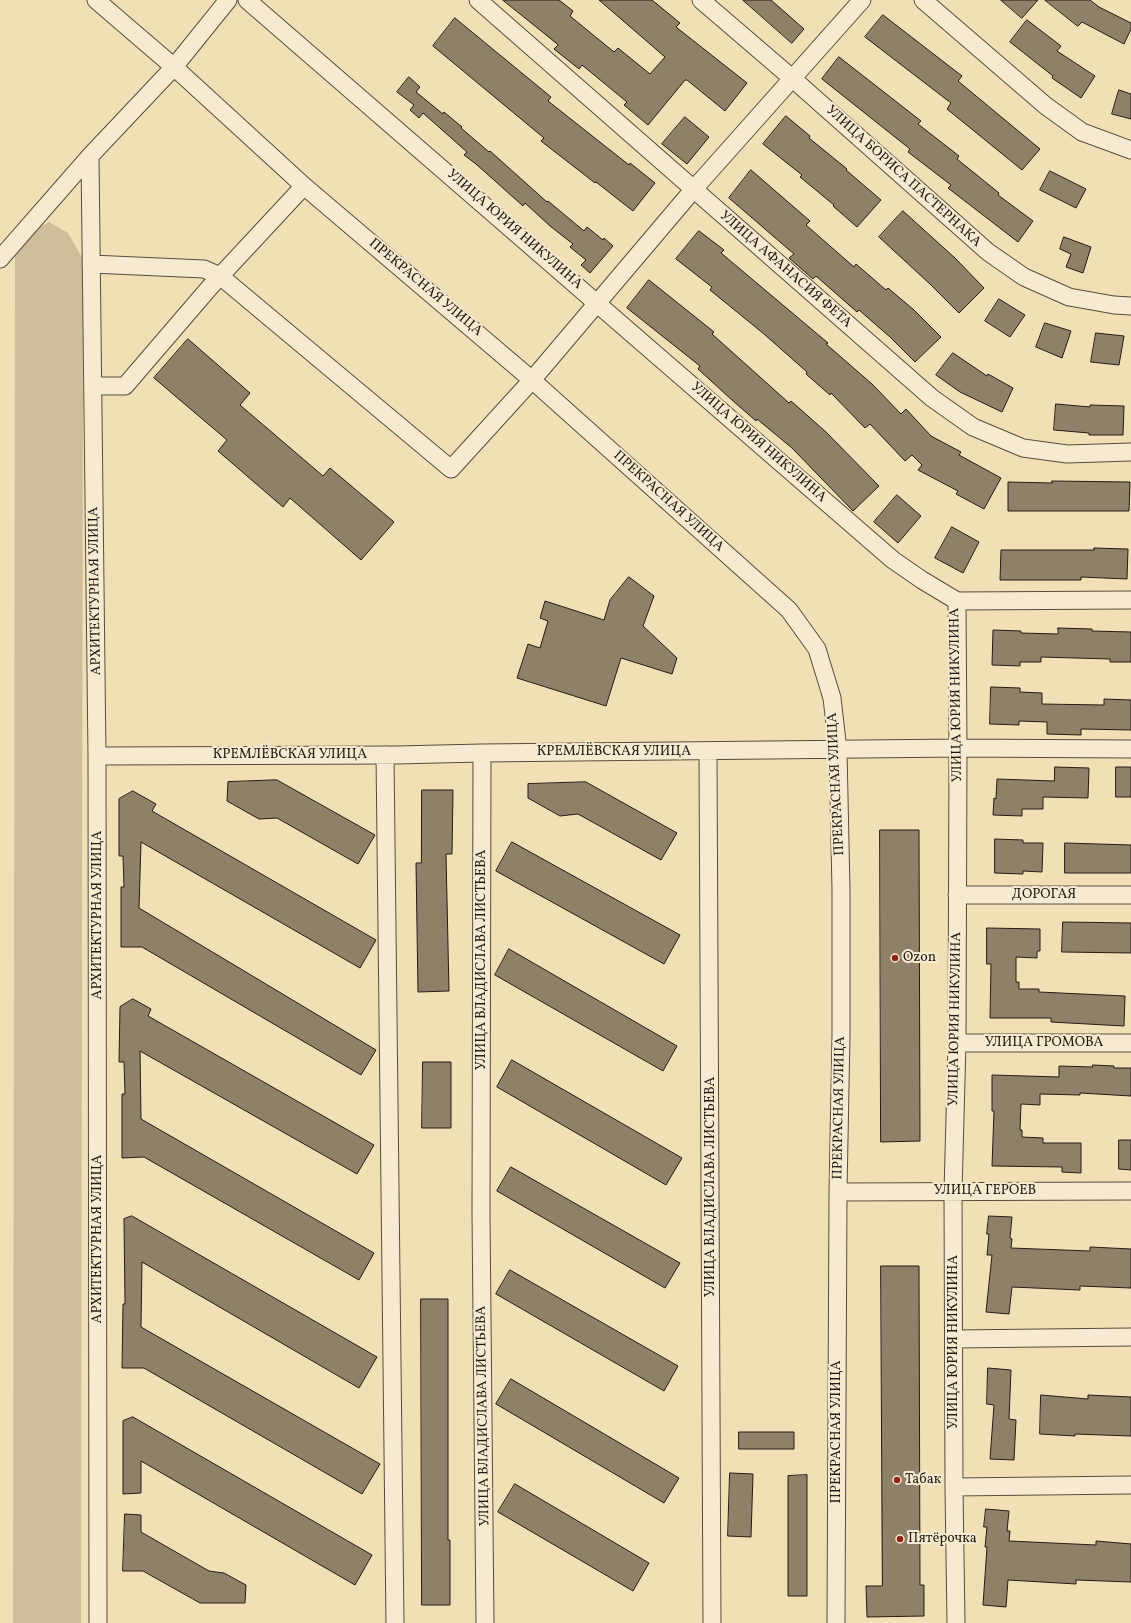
<!DOCTYPE html>
<html>
<head>
<meta charset="utf-8">
<style>
	body { margin:0 }
	canvas { display:block; background:#f1e0b6 }
</style>
</head>
<body>
<canvas width="1131" height="1623"></canvas>
<script>
const ctx = document.querySelector('canvas').getContext('2d');
ctx.lineJoin = 'round';
function paint(path, color) {
  ctx.fillStyle = color;
  ctx.fill(path, 'evenodd');
}
function trace(path, color, width, dash) {
  ctx.strokeStyle = color;
  ctx.lineWidth = width;
  ctx.lineCap = dash ? 'butt' : 'round';
  ctx.setLineDash(dash || []);
  ctx.stroke(path);
}
function write(font, color, halo, rows, align = 'center') {
  ctx.font = font + ' Vollkorn,serif';
  ctx.lineWidth = 4;
  ctx.setLineDash([]);
  ctx.textBaseline = 'middle';
  ctx.strokeStyle = halo;
  ctx.fillStyle = color;
  for (const [text, x, y, turn = 0] of rows) {
    ctx.save();
    ctx.translate(x, y);
    ctx.rotate((+turn || 0) * Math.PI / 180);
    ctx.textAlign = isNaN(turn) ? turn : align;
    if (halo) ctx.strokeText(text, 0, 0);
    ctx.fillText(text, 0, 0);
    ctx.restore();
  }
}
paint(new Path2D(`
	M 49,222 L 68,233 L 83,259 L 81,1623 L 13,1623 L 15,240 Z`), '#cebf9a');
const building = new Path2D(`
	M 503,0 L 559,0 L 573,11 L 570,16 L 614,52 L 618,48 L 650,74 L 665,57 L 599,0 L 652,0 L 680,23 L 676,27 L 747,83 L 725,111 L 687,80 L 685,80 L 648,125 L 624,105 L 627,102 L 582,65 L 579,69 L 554,49 L 558,45 Z
	M 743,0 L 771,0 L 804,29 L 792,43 Z
	M 1001,0 L 1038,0 L 1022,18 Z
	M 1045,0 L 1090,0 L 1099,7 L 1131,23 L 1131,29 L 1124,44 L 1082,22 L 1078,26 Z
	M 883,15 L 962,76 L 958,81 L 1040,149 L 1022,170 L 947,109 L 951,103 L 865,37 Z
	M 455,18 L 551,97 L 548,101 L 629,165 L 630,163 L 655,183 L 633,211 L 596,182 L 595,183 L 541,141 L 544,138 L 433,46 Z
	M 1027,20 L 1061,46 L 1057,51 L 1095,76 L 1081,98 L 1052,78 L 1053,76 L 1010,42 Z
	M 839,57 L 921,121 L 918,124 L 959,156 L 957,159 L 999,193 L 998,195 L 1033,221 L 1018,242 L 948,188 L 951,185 L 908,152 L 910,149 L 822,79 Z
	M 409,77 L 420,87 L 416,92 L 443,114 L 444,112 L 462,127 L 461,128 L 489,152 L 490,151 L 547,202 L 548,201 L 584,231 L 587,227 L 603,240 L 604,238 L 613,246 L 590,273 L 581,265 L 586,260 L 570,247 L 573,244 L 550,226 L 525,203 L 523,206 L 476,164 L 464,155 L 467,152 L 423,113 L 419,118 L 410,110 L 414,105 L 397,92 Z
	M 1119,90 L 1131,94 L 1131,119 L 1112,114 Z
	M 786,116 L 810,136 L 809,138 L 847,169 L 846,170 L 881,200 L 857,227 L 833,206 L 834,205 L 800,177 L 802,175 L 763,144 Z
	M 685,117 L 709,137 L 687,164 L 662,144 Z
	M 751,170 L 810,221 L 806,225 L 854,267 L 856,264 L 886,290 L 888,288 L 914,310 L 941,337 L 915,362 L 890,337 L 859,310 L 857,312 L 816,276 L 813,279 L 789,258 L 794,254 L 729,198 Z
	M 1050,171 L 1086,189 L 1076,208 L 1040,190 Z
	M 903,211 L 955,258 L 984,288 L 959,313 L 931,285 L 879,237 Z
	M 699,231 L 724,250 L 721,253 L 828,343 L 826,344 L 872,384 L 901,414 L 906,409 L 931,436 L 961,452 L 959,455 L 1001,478 L 984,509 L 956,494 L 958,491 L 918,470 L 922,465 L 912,455 L 905,461 L 870,424 L 865,428 L 831,393 L 830,395 L 806,374 L 807,372 L 764,334 L 710,290 L 712,287 L 676,259 Z
	M 1064,237 L 1091,247 L 1083,273 L 1066,267 L 1071,254 L 1060,249 Z
	M 649,280 L 714,332 L 712,334 L 789,403 L 791,401 L 826,432 L 879,486 L 853,511 L 792,448 L 757,419 L 756,421 L 732,400 L 698,369 L 700,366 L 627,308 Z
	M 999,299 L 1025,315 L 1010,337 L 985,321 Z
	M 1045,323 L 1071,331 L 1062,358 L 1036,347 Z
	M 1096,333 L 1124,336 L 1119,365 L 1091,362 Z
	M 188,339 L 250,393 L 240,405 L 323,476 L 330,468 L 394,522 L 361,560 L 290,498 L 283,507 L 218,451 L 227,440 L 154,378 Z
	M 953,353 L 987,376 L 988,374 L 1013,388 L 1002,412 L 960,392 L 936,375 Z
	M 1056,404 L 1090,407 L 1090,405 L 1124,406 L 1123,435 L 1089,435 L 1089,433 L 1054,430 Z
	M 1052,481 L 1130,482 L 1129,511 L 1008,511 L 1008,482 L 1052,483 Z
	M 897,495 L 921,516 L 898,543 L 874,522 Z
	M 952,527 L 979,542 L 963,573 L 935,558 Z
	M 1094,548 L 1128,549 L 1127,579 L 1081,577 L 1081,580 L 1000,580 L 1001,550 L 1094,550 Z
	M 629,577 L 654,596 L 643,626 L 677,658 L 672,674 L 621,658 L 606,706 L 517,678 L 528,644 L 540,648 L 548,621 L 540,618 L 545,601 L 604,620 L 610,600 Z
	M 1058,628 L 1092,629 L 1092,631 L 1131,632 L 1131,662 L 1110,662 L 1110,659 L 1041,657 L 1041,662 L 1020,662 L 1020,666 L 992,665 L 993,630 L 1021,631 L 1021,633 L 1058,634 Z
	M 991,687 L 1020,688 L 1020,692 L 1042,693 L 1042,704 L 1104,705 L 1104,699 L 1131,700 L 1131,730 L 1081,729 L 1081,735 L 1047,734 L 1047,722 L 1019,721 L 1019,725 L 990,724 Z
	M 1055,767 L 1089,768 L 1088,798 L 1043,797 L 1043,809 L 1022,809 L 1022,816 L 993,815 L 994,798 L 996,799 L 997,779 L 1054,781 Z
	M 1116,767 L 1131,767 L 1131,797 L 1116,797 Z
	M 277,780 L 375,835 L 358,864 L 277,818 L 259,819 L 227,801 L 228,782 Z
	M 586,782 L 677,833 L 661,860 L 578,814 L 560,816 L 528,798 L 528,784 Z
	M 422,790 L 453,790 L 452,854 L 446,854 L 449,991 L 418,992 L 416,863 L 421,863 Z
	M 133,791 L 156,804 L 152,811 L 376,940 L 360,968 L 141,842 L 139,908 L 376,1050 L 361,1075 L 142,947 L 121,947 L 121,887 L 124,887 L 123,856 L 119,856 L 119,799 Z
	M 880,830 L 919,830 L 920,1141 L 881,1142 Z
	M 995,839 L 1023,840 L 1023,843 L 1043,843 L 1042,872 L 1023,871 L 1023,874 L 995,873 Z
	M 512,842 L 680,935 L 664,964 L 496,871 Z
	M 1065,843 L 1131,845 L 1131,873 L 1065,873 Z
	M 1063,922 L 1131,923 L 1131,953 L 1062,952 Z
	M 987,928 L 1040,929 L 1040,951 L 1037,951 L 1037,958 L 1016,957 L 1016,982 L 1019,982 L 1019,989 L 1039,989 L 1039,992 L 1125,996 L 1124,1026 L 1051,1022 L 1051,1018 L 990,1018 L 991,964 L 987,964 Z
	M 509,949 L 677,1046 L 663,1071 L 495,975 Z
	M 133,999 L 151,1009 L 148,1016 L 374,1145 L 357,1174 L 140,1051 L 141,1119 L 374,1253 L 359,1280 L 144,1157 L 122,1158 L 122,1094 L 125,1094 L 124,1062 L 119,1062 L 120,1007 Z
	M 512,1060 L 682,1158 L 666,1185 L 497,1087 Z
	M 423,1062 L 451,1062 L 451,1128 L 422,1128 Z
	M 1093,1065 L 1114,1066 L 1114,1068 L 1131,1068 L 1131,1096 L 1080,1093 L 1080,1095 L 1040,1094 L 1040,1105 L 1021,1104 L 1020,1130 L 1022,1130 L 1022,1137 L 1043,1138 L 1043,1143 L 1081,1143 L 1081,1173 L 1062,1172 L 1062,1167 L 992,1166 L 994,1111 L 992,1111 L 992,1075 L 1059,1077 L 1059,1066 L 1092,1067 Z
	M 1119,1140 L 1131,1140 L 1131,1170 L 1119,1169 Z
	M 511,1167 L 680,1263 L 665,1288 L 497,1191 Z
	M 132,1216 L 377,1357 L 359,1388 L 142,1262 L 141,1327 L 380,1464 L 362,1494 L 144,1368 L 122,1368 L 123,1304 L 125,1304 L 124,1219 Z
	M 989,1216 L 1012,1217 L 1010,1238 L 1012,1239 L 1011,1248 L 1090,1251 L 1090,1247 L 1131,1249 L 1131,1288 L 1080,1286 L 1080,1290 L 1012,1287 L 1009,1314 L 986,1312 L 992,1255 L 987,1255 L 989,1234 L 987,1234 Z
	M 881,1266 L 919,1266 L 920,1585 L 924,1585 L 924,1616 L 867,1617 L 866,1586 L 882,1586 Z
	M 510,1270 L 678,1366 L 664,1391 L 496,1294 Z
	M 421,1299 L 448,1299 L 448,1540 L 450,1540 L 450,1605 L 422,1605 Z
	M 988,1368 L 1011,1370 L 1009,1419 L 1016,1420 L 1014,1460 L 990,1459 L 994,1405 L 987,1404 Z
	M 511,1379 L 679,1478 L 664,1503 L 496,1404 Z
	M 1041,1395 L 1088,1399 L 1088,1395 L 1131,1397 L 1131,1436 L 1075,1434 L 1075,1436 L 1040,1434 Z
	M 133,1417 L 372,1555 L 355,1585 L 141,1461 L 141,1493 L 123,1494 L 123,1421 Z
	M 739,1432 L 794,1432 L 794,1449 L 739,1449 Z
	M 730,1473 L 753,1474 L 751,1537 L 728,1536 Z
	M 807,1475 L 807,1596 L 788,1596 L 788,1476 Z
	M 515,1484 L 649,1563 L 633,1591 L 498,1512 Z
	M 986,1509 L 1009,1511 L 1007,1531 L 1010,1531 L 1009,1541 L 1096,1545 L 1096,1541 L 1131,1544 L 1131,1582 L 1076,1580 L 1076,1584 L 1008,1580 L 1006,1607 L 983,1605 L 987,1547 L 985,1547 L 987,1527 L 984,1527 Z
	M 125,1514 L 141,1515 L 141,1532 L 209,1571 L 224,1573 L 246,1585 L 245,1603 L 200,1603 L 143,1571 L 123,1571 Z`);
paint(building, '#8f8168');
trace(building, '#251b13', 1);
const minor = new Path2D(`
	M 96,0 L 174,67 L 304,186 L 532,380 L 789,610 L 817,649 L 832,698 L 838,750 L 841,890 L 841,1035 L 838,1192 L 836,1623
	M 247,0 L 893,560 L 922,580 L 957,601 L 958,748 L 957,1043 L 953,1192 L 954,1487 L 956,1623
	M 478,0 L 932,398 L 973,427 L 1023,448 L 1067,454 L 1131,452
	M 701,0 L 793,79 L 988,252 L 1024,277 L 1069,297 L 1114,305 L 1131,306
	M 923,0 L 1046,106 L 1082,132 L 1131,150
	M 0,259 L 90,156
	M 91,264 L 204,269 L 220,276 L 451,469 L 532,380 L 693,190 L 862,0
	M 93,386 L 125,386 L 210,287 L 304,186
	M 957,601 L 1131,600
	M 708,751 L 712,1623
	M 482,753 L 481,1214 L 485,1623
	M 385,755 L 395,1623
	M 97,756 L 396,755 L 482,753 L 958,748 L 1131,749
	M 957,895 L 1131,895
	M 957,1043 L 1131,1043
	M 838,1192 L 1131,1191
	M 954,1339 L 1131,1337
	M 954,1487 L 1131,1485
	M 98,1623 L 97,756 L 90,156 L 174,67 L 228,0`);
trace(minor, '#584c3c', 19);
trace(minor, '#f6ebd0', 17);
for (const [x, y, r, color] of [
	[895,958,4,"#8f2418"],
	[897,1480,4,"#8f2418"],
	[900,1539,4,"#8f2418"]
]) {
  const dot = new Path2D();
  dot.arc(x, y, r, 0, 2 * Math.PI);
  ctx.fillStyle = color;
  ctx.fill(dot);
  trace(dot, '#f6ebd0', 1.5);
}
write('14px', '#251b13', '#f6ebd0', [
	["УЛИЦА БОРИСА ПАСТЕРНАКА",903,177,42],
	["УЛИЦА ЮРИЯ НИКУЛИНА",514,230,41],
	["УЛИЦА АФАНАСИЯ ФЕТА",785,270,41],
	["ПРЕКРАСНАЯ УЛИЦА",425,288,40],
	["УЛИЦА ЮРИЯ НИКУЛИНА",758,443,41],
	["ПРЕКРАСНАЯ УЛИЦА",668,502,42],
	["АРХИТЕКТУРНАЯ УЛИЦА",96,591,-91],
	["УЛИЦА ЮРИЯ НИКУЛИНА",957,695,-91],
	["КРЕМЛЁВСКАЯ УЛИЦА",614,752],
	["КРЕМЛЁВСКАЯ УЛИЦА",290,755],
	["ПРЕКРАСНАЯ УЛИЦА",837,784,-93],
	["ДОРОГАЯ",1044,895],
	["АРХИТЕКТУРНАЯ УЛИЦА",98,915,-90],
	["УЛИЦА ВЛАДИСЛАВА ЛИСТЬЕВА",482,960,-90],
	["УЛИЦА ЮРИЯ НИКУЛИНА",956,1019,-89],
	["УЛИЦА ГРОМОВА",1044,1043],
	["ПРЕКРАСНАЯ УЛИЦА",840,1108,-89],
	["УЛИЦА ВЛАДИСЛАВА ЛИСТЬЕВА",711,1187,-90],
	["УЛИЦА ГЕРОЕВ",985,1191],
	["АРХИТЕКТУРНАЯ УЛИЦА",98,1239,-90],
	["УЛИЦА ЮРИЯ НИКУЛИНА",954,1342,-90],
	["УЛИЦА ВЛАДИСЛАВА ЛИСТЬЕВА",484,1416,-91],
	["ПРЕКРАСНАЯ УЛИЦА",837,1432,-90]
]);
write('14px', '#251b13', '#f6ebd0', [
	["Ozon",903,958],
	["Табак",905,1480],
	["Пятёрочка",908,1539]
], 'left');
</script>
</body>
</html>
